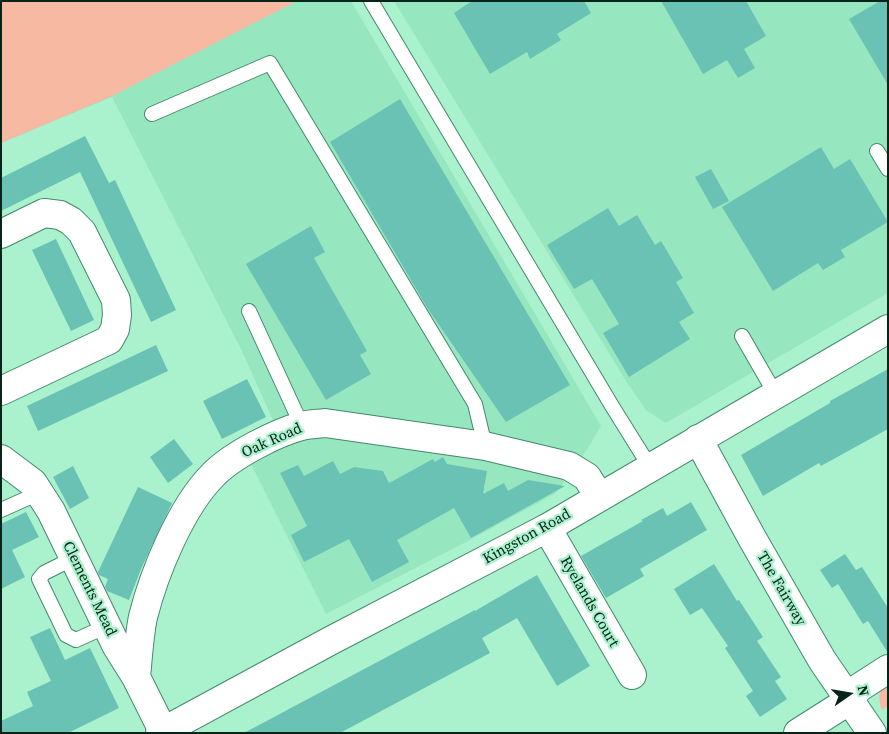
<!DOCTYPE html>
<html>
<head>
<meta charset="utf-8">
<style>
	body { margin:0 }
	#map { position:relative; width:889px; height:734px; overflow:hidden; background:#a9f2cd; font-family:"Source Serif 4",serif }
	canvas { display:block }
	.frame { position:absolute; inset:0; border:2px solid #062418; pointer-events:none }
	.north { position:absolute; left:824px; top:669px; width:50px; height:50px; -webkit-text-stroke:4px #a9f2cd; paint-order:stroke; rotate:77deg; font-size:14px; font-weight:700; line-height:20px; text-align:center; color:#062418 }
	.north::after { content:''; display:block; margin:auto; width:18px; height:22px; background:#062418; clip-path:polygon(50% 0,100% 100%,50% 72%,0 100%) }
</style>
</head>
<body>
<div id="map">
<canvas width="889" height="734"></canvas>
<div class="frame"></div>
<div class="north">N</div>
</div>
<script>
const ctx = document.querySelector('canvas').getContext('2d');
ctx.lineJoin = 'round';
function paint(path, color) {
  ctx.fillStyle = color;
  ctx.fill(path, 'evenodd');
}
function trace(path, color, width, dash) {
  ctx.strokeStyle = color;
  ctx.lineWidth = width;
  ctx.lineCap = dash ? 'butt' : 'round';
  ctx.setLineDash(dash || []);
  ctx.stroke(path);
}
function write(font, color, halo, rows, align = 'center') {
  ctx.font = font + ' "Source Serif 4",serif';
  ctx.lineWidth = 4.5;
  ctx.setLineDash([]);
  ctx.textBaseline = 'middle';
  ctx.strokeStyle = halo;
  ctx.fillStyle = color;
  for (const [text, x, y, turn = 0] of rows) {
    ctx.save();
    ctx.translate(x, y);
    ctx.rotate((+turn || 0) * Math.PI / 180);
    ctx.textAlign = isNaN(turn) ? turn : align;
    if (halo) ctx.strokeText(text, 0, 0);
    ctx.fillText(text, 0, 0);
    ctx.restore();
  }
}
paint(new Path2D(`
	M 1,1 L 351,1 L 601,426 L 588,448 L 556,493 L 468,541 L 326,614 L 245,452 L 279,434 L 242,351 L 112,97 L 1,143 Z
	M 394,1 L 888,1 L 888,293 L 666,423 L 646,410 L 626,381 Z`), '#96e7bf');
paint(new Path2D(`
	M 1,1 L 297,1 L 112,96 L 1,143 Z
	M 888,680 L 888,706 L 882,710 C 878,700 878,687 888,680 Z`), '#f7b9a2');
paint(new Path2D(`
	M 472,1 L 584,1 L 591,13 L 557,34 L 561,40 L 530,59 L 527,52 L 490,74 L 454,13 Z
	M 661,1 L 746,1 L 766,36 L 744,49 L 755,68 L 738,78 L 727,60 L 703,74 Z
	M 880,1 L 888,1 L 888,85 L 849,19 Z
	M 400,99 L 570,385 L 506,422 L 428,309 L 330,142 Z
	M 85,136 L 109,183 L 115,180 L 176,310 L 151,322 L 80,172 L 1,211 L 1,178 Z
	M 821,147 L 834,169 L 850,159 L 888,222 L 841,250 L 845,257 L 823,270 L 818,263 L 773,291 L 722,207 Z
	M 711,169 L 729,201 L 713,209 L 695,177 Z
	M 608,208 L 619,226 L 637,215 L 655,245 L 661,241 L 683,278 L 676,282 L 694,313 L 679,322 L 690,339 L 629,377 L 603,333 L 619,324 L 592,279 L 574,289 L 547,245 Z
	M 311,226 L 325,252 L 314,258 L 367,351 L 360,355 L 371,374 L 326,400 L 246,264 Z
	M 56,239 L 94,320 L 71,331 L 32,250 Z
	M 156,345 L 168,371 L 38,431 L 27,406 Z
	M 888,369 L 888,429 L 821,466 L 819,463 L 763,496 L 741,455 L 830,403 L 830,401 Z
	M 247,379 L 266,417 L 222,439 L 203,401 Z
	M 174,439 L 193,464 L 168,483 L 150,457 Z
	M 443,457 L 447,464 L 487,471 L 483,494 L 504,483 L 508,491 L 528,480 L 565,486 L 471,538 L 454,508 L 397,540 L 409,562 L 372,582 L 349,539 L 304,562 L 291,535 L 307,526 L 280,473 L 298,465 L 304,476 L 333,461 L 340,474 L 354,467 L 383,471 L 389,483 L 433,459 L 435,462 Z
	M 73,466 L 89,498 L 70,509 L 53,477 Z
	M 138,487 L 172,503 L 141,569 L 129,600 L 107,591 L 105,587 L 108,579 L 99,575 L 98,572 Z
	M 691,502 L 707,530 L 640,569 L 644,576 L 606,598 L 581,556 L 643,521 L 641,520 L 663,508 L 667,516 Z
	M 26,512 L 39,537 L 12,550 L 25,577 L 1,589 L 1,524 Z
	M 845,554 L 856,570 L 862,567 L 888,608 L 888,653 L 868,621 L 863,624 L 838,584 L 832,588 L 820,570 Z
	M 714,564 L 737,601 L 739,600 L 763,637 L 757,641 L 781,677 L 775,681 L 787,699 L 760,717 L 746,696 L 753,691 L 725,648 L 728,646 L 702,608 L 690,615 L 674,589 Z
	M 537,575 L 590,666 L 557,686 L 517,618 L 482,638 L 490,653 L 340,733 L 244,733 L 475,610 L 475,611 Z
	M 50,628 L 65,660 L 90,648 L 119,708 L 68,733 L 1,733 L 1,721 L 33,706 L 27,692 L 51,681 L 30,637 Z`), '#6ac2b4');
const lane = new Path2D(`
	M 371,1 L 612,406 L 650,467
	M 152,114 L 270,63 L 475,404 L 485,446
	M 877,151 L 888,169
	M 249,311 L 302,426
	M 742,336 L 776,395
	M 1,510 L 39,493
	M 74,558 L 44,573 L 39,579 L 66,635 L 76,640 L 107,626`);
const street = new Path2D(`
	M 1,234 L 44,213 L 60,215 L 71,221 L 82,232 L 116,300 L 117,315 L 115,329 L 109,340 L 1,391
	M 698,439 L 752,538 L 822,660 L 872,733
	M 1,459 L 33,483 L 51,511 L 116,645 L 136,677 L 163,731
	M 547,528 L 632,675
	M 136,677 C 138,658 139,636 143,617 C 154,573 181,507 213,475 C 231,456 277,432 302,426 C 310,424 318,424 325,423 L 485,446 L 569,466 L 587,477 L 599,497
	M 798,733 L 839,707 L 860,687 L 888,669`);
const secondary = new Path2D(`
	M 160,733 L 330,641 L 547,528 L 888,329`);
trace(lane, '#438a6a', 16);
trace(street, '#438a6a', 30);
trace(secondary, '#438a6a', 30);
trace(lane, '#fff', 14);
trace(street, '#fff', 28);
trace(secondary, '#fff', 28);
write('15px', '#062418', '#a9f2cd', [
	["Oak Road",272,441,-24],
	["Kingston Road",527,537,-29],
	["Clements Mead",89,589,64],
	["The Fairway",781,589,60],
	["Ryelands Court",589,602,60]
]);
</script>
</body>
</html>
